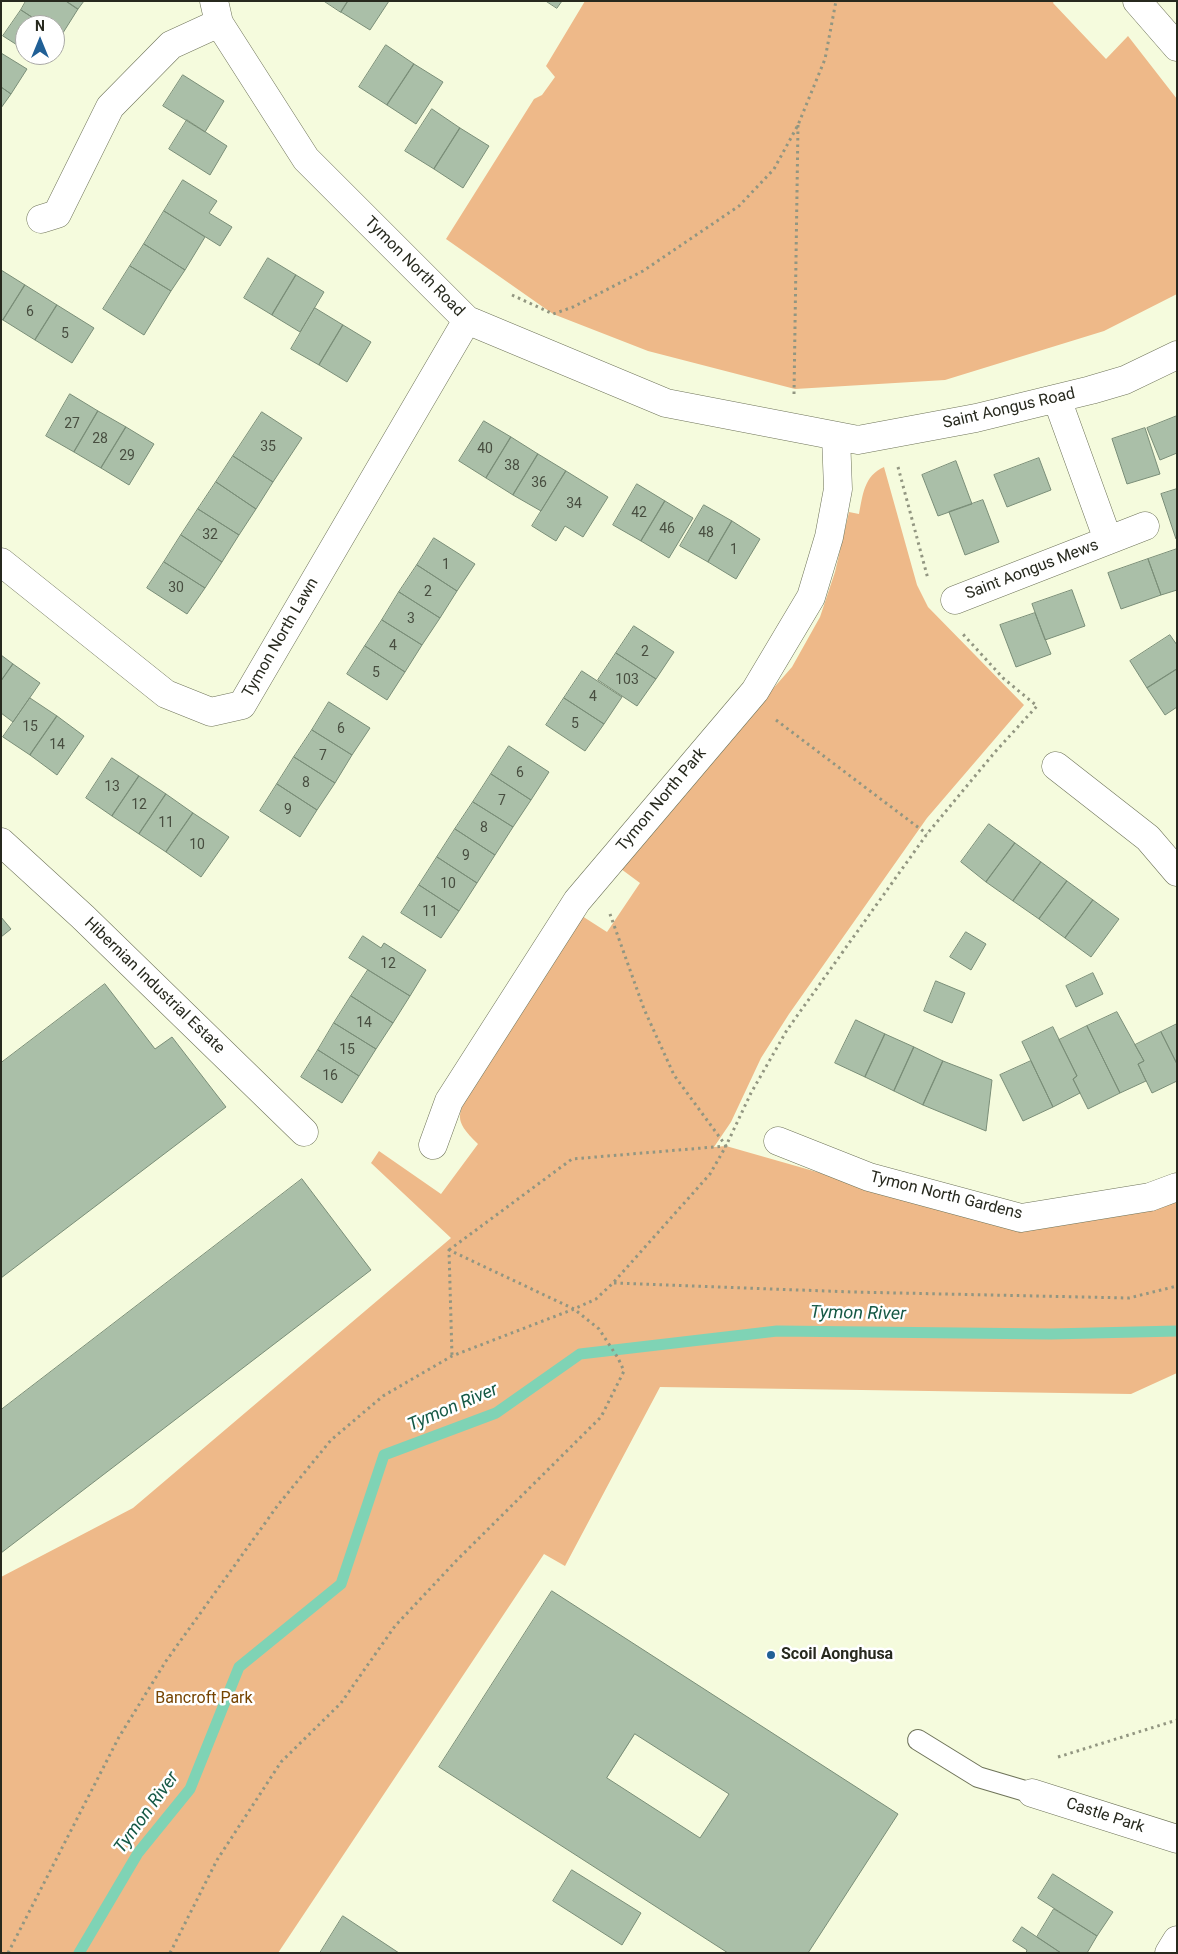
<!DOCTYPE html>
<html>
<head>
<meta charset="utf-8">
<style>
	body { margin:0 }
	#map { position:relative; width:1178px; height:1954px; overflow:hidden; background:#f5fbdd; font-family:Roboto,sans-serif }
	canvas { display:block }
	.frame { position:absolute; inset:0; border:2px solid #27291e; pointer-events:none }
	.north { position:absolute; left:15px; top:15px; width:50px; height:50px; box-sizing:border-box; background:#fff; border:1px solid #a9a9a5; border-radius:50%; rotate:0deg; font-size:14px; font-weight:700; line-height:20px; text-align:center; color:#27291e }
	.north::after { content:''; display:block; margin:auto; width:18px; height:22px; background:#216096; clip-path:polygon(50% 0,100% 100%,50% 72%,0 100%) }
</style>
</head>
<body>
<div id="map">
<canvas width="1178" height="1954"></canvas>
<div class="frame"></div>
<div class="north">N</div>
</div>
<script>
const ctx = document.querySelector('canvas').getContext('2d');
ctx.lineJoin = 'round';
function paint(path, color) {
  ctx.fillStyle = color;
  ctx.fill(path, 'evenodd');
}
function trace(path, color, width, dash) {
  ctx.strokeStyle = color;
  ctx.lineWidth = width;
  ctx.lineCap = dash ? 'butt' : 'round';
  ctx.setLineDash(dash || []);
  ctx.stroke(path);
}
function write(font, color, halo, rows, align = 'center') {
  ctx.font = font + ' Roboto,sans-serif';
  ctx.lineWidth = 5;
  ctx.setLineDash([]);
  ctx.textBaseline = 'middle';
  ctx.strokeStyle = halo;
  ctx.fillStyle = color;
  for (const [text, x, y, turn = 0] of rows) {
    ctx.save();
    ctx.translate(x, y);
    ctx.rotate((+turn || 0) * Math.PI / 180);
    ctx.textAlign = isNaN(turn) ? turn : align;
    if (halo) ctx.strokeText(text, 0, 0);
    ctx.fillText(text, 0, 0);
    ctx.restore();
  }
}
paint(new Path2D(`
	M 585,1 L 1054,1 L 1053,3 L 1106,59 L 1128,36 L 1177,99 L 1177,294 L 1104,331 L 945,380 L 795,389 L 648,351 L 553,314 L 446,239 L 534,99 L 542,95 L 555,77 L 546,66 Z
	M 884,467 L 917,585 L 928,607 L 1024,705 L 927,818 L 789,1014 L 761,1058 L 731,1122 L 714,1147 L 726,1146 L 1013,1228 L 1177,1197 L 1177,1373 L 1131,1394 L 660,1387 L 565,1566 L 544,1554 L 278,1953 L 1,1953 L 1,1577 L 133,1508 L 451,1238 L 371,1163 L 379,1151 L 441,1194 L 478,1144 C 452,1119 458,1115 472,1086 L 582,916 L 607,932 L 640,883 L 617,866 L 792,667 L 820,617 L 835,572 L 849,512 L 859,514 C 863,494 864,476 884,467 Z`), '#eeb989');
trace(new Path2D(`
	M 79,1953 L 138,1853 L 190,1789 L 239,1667 L 341,1584 L 384,1455 L 496,1413 L 580,1354 L 777,1331 L 1051,1334 L 1177,1331`), '#7fd3b5', 11);
const building = new Path2D(`
	M 26,1 L 66,1 L 78,9 L 61,36 L 55,32 L 55,25 L 44,25 L 21,10 Z
	M 66,1 L 84,1 L 78,9 Z
	M 324,1 L 348,1 L 341,12 Z
	M 348,1 L 389,1 L 370,30 L 341,12 Z
	M 546,1 L 562,1 L 557,8 Z
	M 21,10 L 44,25 L 25,25 L 25,50 L 3,36 Z
	M 386,45 L 414,64 L 387,105 L 359,87 Z
	M 1,53 L 27,69 L 11,94 L 1,87 Z
	M 32,55 L 48,55 L 44,62 Z
	M 414,64 L 443,82 L 416,124 L 387,105 Z
	M 183,75 L 224,101 L 205,132 L 163,106 Z
	M 1,87 L 11,94 L 1,108 Z
	M 432,109 L 460,128 L 434,169 L 405,151 Z
	M 187,120 L 227,146 L 210,175 L 169,149 Z
	M 460,128 L 489,146 L 463,188 L 434,169 Z
	M 183,180 L 217,201 L 209,213 L 232,227 L 220,246 L 164,211 Z
	M 164,211 L 205,237 L 185,270 L 144,244 Z
	M 144,244 L 185,270 L 171,291 L 130,266 Z
	M 268,258 L 296,275 L 272,315 L 244,298 Z
	M 130,266 L 171,291 L 144,335 L 103,309 Z
	M 1,270 L 25,285 L 3,320 L 1,319 Z
	M 296,275 L 324,292 L 300,332 L 272,315 Z
	M 25,285 L 57,305 L 35,340 L 3,320 Z
	M 57,305 L 94,328 L 72,363 L 35,340 Z
	M 315,308 L 343,325 L 319,365 L 291,349 Z
	M 343,325 L 371,342 L 347,382 L 319,365 Z
	M 70,394 L 98,411 L 74,452 L 46,436 Z
	M 98,411 L 126,427 L 101,468 L 74,452 Z
	M 262,412 L 302,438 L 273,482 L 233,456 Z
	M 1177,416 L 1177,453 L 1160,460 L 1147,428 Z
	M 484,421 L 511,437 L 486,478 L 459,461 Z
	M 126,427 L 154,444 L 129,485 L 101,468 Z
	M 1145,428 L 1160,474 L 1127,484 L 1112,439 Z
	M 511,437 L 538,454 L 513,495 L 486,478 Z
	M 538,454 L 566,471 L 541,511 L 513,495 Z
	M 233,456 L 273,482 L 256,509 L 216,482 Z
	M 1039,458 L 1051,490 L 1007,507 L 994,475 Z
	M 956,461 L 972,504 L 938,516 L 922,475 Z
	M 566,471 L 608,497 L 583,537 L 565,526 L 556,541 L 532,526 Z
	M 216,482 L 256,509 L 239,535 L 198,509 Z
	M 637,484 L 665,501 L 641,541 L 613,525 Z
	M 1177,489 L 1177,539 L 1176,539 L 1161,494 Z
	M 983,500 L 999,542 L 965,555 L 949,512 Z
	M 665,501 L 693,518 L 669,558 L 641,541 Z
	M 704,505 L 732,521 L 708,562 L 680,546 Z
	M 198,509 L 239,535 L 222,562 L 181,535 Z
	M 732,521 L 760,539 L 736,579 L 708,562 Z
	M 181,535 L 222,562 L 205,588 L 164,562 Z
	M 434,538 L 475,564 L 457,591 L 417,565 Z
	M 1177,549 L 1177,590 L 1161,595 L 1148,559 Z
	M 1148,559 L 1161,595 L 1121,609 L 1108,573 Z
	M 164,562 L 205,588 L 187,614 L 147,588 Z
	M 417,565 L 457,591 L 440,618 L 399,592 Z
	M 1072,590 L 1085,626 L 1045,640 L 1032,604 Z
	M 399,592 L 440,618 L 422,645 L 382,620 Z
	M 1035,613 L 1051,654 L 1016,667 L 1000,625 Z
	M 382,620 L 422,645 L 405,672 L 365,646 Z
	M 634,626 L 674,652 L 656,679 L 616,653 Z
	M 1170,635 L 1177,645 L 1177,669 L 1147,688 L 1130,661 Z
	M 365,646 L 405,672 L 387,700 L 347,674 Z
	M 616,653 L 656,679 L 637,706 L 598,680 Z
	M 1,655 L 13,664 L 1,681 Z
	M 13,664 L 40,683 L 13,722 L 1,713 L 1,681 Z
	M 1177,669 L 1177,707 L 1165,715 L 1147,688 Z
	M 582,671 L 622,697 L 604,724 L 564,698 Z
	M 30,698 L 57,716 L 30,755 L 3,737 Z
	M 564,698 L 604,724 L 585,751 L 546,725 Z
	M 329,702 L 370,728 L 352,755 L 312,730 Z
	M 57,716 L 84,736 L 57,775 L 30,755 Z
	M 312,730 L 352,755 L 335,783 L 294,757 Z
	M 509,746 L 549,772 L 531,800 L 491,774 Z
	M 294,757 L 335,783 L 317,810 L 277,784 Z
	M 112,758 L 139,776 L 112,816 L 86,798 Z
	M 491,774 L 531,800 L 513,827 L 473,802 Z
	M 139,776 L 166,794 L 139,834 L 112,816 Z
	M 277,784 L 317,810 L 300,837 L 260,811 Z
	M 166,794 L 193,813 L 166,852 L 139,834 Z
	M 473,802 L 513,827 L 495,855 L 455,829 Z
	M 193,813 L 229,837 L 201,877 L 166,852 Z
	M 989,824 L 1015,843 L 986,882 L 961,862 Z
	M 455,829 L 495,855 L 477,883 L 437,857 Z
	M 1015,843 L 1041,862 L 1013,901 L 986,882 Z
	M 437,857 L 477,883 L 459,911 L 419,885 Z
	M 1041,862 L 1067,881 L 1039,919 L 1013,901 Z
	M 1067,881 L 1093,900 L 1065,938 L 1039,919 Z
	M 419,885 L 459,911 L 441,938 L 401,913 Z
	M 1093,900 L 1119,919 L 1091,957 L 1065,938 Z
	M 1,917 L 11,929 L 1,937 Z
	M 966,932 L 986,944 L 971,970 L 950,957 Z
	M 363,936 L 381,948 L 384,943 L 426,970 L 410,996 L 349,958 Z
	M 368,970 L 410,996 L 393,1023 L 351,996 Z
	M 1093,973 L 1103,994 L 1076,1007 L 1066,986 Z
	M 936,981 L 965,993 L 952,1023 L 924,1011 Z
	M 105,984 L 155,1049 L 172,1037 L 226,1107 L 1,1278 L 1,1063 Z
	M 351,996 L 393,1023 L 376,1049 L 334,1023 Z
	M 1117,1012 L 1144,1061 L 1138,1064 L 1146,1081 L 1120,1093 L 1087,1026 Z
	M 856,1020 L 885,1034 L 865,1077 L 835,1063 Z
	M 334,1023 L 376,1049 L 359,1076 L 318,1050 Z
	M 1177,1024 L 1177,1064 L 1161,1032 Z
	M 1087,1026 L 1120,1093 L 1088,1109 L 1073,1079 L 1077,1076 L 1059,1040 Z
	M 1053,1027 L 1077,1076 L 1073,1079 L 1080,1093 L 1053,1107 L 1022,1042 Z
	M 1161,1032 L 1177,1064 L 1177,1081 L 1152,1093 L 1138,1064 L 1144,1061 L 1135,1045 Z
	M 885,1034 L 914,1047 L 894,1091 L 865,1077 Z
	M 914,1047 L 943,1061 L 923,1105 L 894,1091 Z
	M 318,1050 L 359,1076 L 342,1103 L 301,1077 Z
	M 943,1061 L 992,1080 L 986,1131 L 923,1105 Z
	M 1031,1061 L 1053,1107 L 1023,1121 L 1000,1075 Z
	M 302,1179 L 371,1270 L 1,1553 L 1,1410 Z
	M 552,1591 L 898,1814 L 808,1953 L 728,1953 L 439,1767 ZM 635,1734 L 729,1794 L 700,1838 L 607,1778 Z
	M 572,1870 L 641,1913 L 622,1945 L 553,1901 Z
	M 1053,1874 L 1113,1912 L 1097,1936 L 1038,1898 Z
	M 1054,1909 L 1097,1936 L 1087,1953 L 1061,1953 L 1037,1937 Z
	M 343,1916 L 399,1953 L 320,1953 Z
	M 1022,1927 L 1061,1953 L 1026,1953 L 1027,1950 L 1013,1941 Z`);
paint(building, '#aabfa8');
trace(building, '#7a8e78', 1);
const service = new Path2D(`
	M 918,1740 L 978,1777 L 1032,1793`);
const minor = new Path2D(`
	M 214,1 L 219,23 L 306,159 L 467,320 L 666,403 L 858,440 L 976,418 L 1091,390 L 1125,380 L 1177,355
	M 1137,1 L 1177,47
	M 41,219 L 57,214 L 110,107 L 171,45 L 219,23
	M 1057,399 L 1108,540
	M 1,562 L 166,694 L 211,712 L 242,705 L 467,320
	M 955,600 L 1145,526
	M 1056,766 L 1148,838 L 1177,872
	M 1,842 L 83,917 L 304,1132
	M 778,1141 L 869,1177 L 1021,1218 L 1150,1197 L 1177,1187
	M 433,1145 L 449,1101 L 577,901 L 755,691 L 811,597 L 829,537 L 838,489 L 836,436
	M 1032,1793 L 1177,1839
	M 1169,1953 L 1177,1940`);
trace(service, '#6e7359', 22);
trace(minor, '#6e7359', 29);
trace(new Path2D(`
	M 512,295 L 553,314 L 573,307 L 643,271 L 739,206 L 774,169 L 798,125 L 825,59 L 836,1
	M 794,394 L 798,125
	M 898,467 L 928,579
	M 776,720 L 927,834
	M 449,1250 L 572,1159 L 726,1146 L 751,1093 L 787,1030 L 927,834 L 995,752 L 1037,706 L 1003,678 L 961,632
	M 614,1283 L 852,1292 L 1129,1298 L 1177,1286
	M 1058,1757 L 1177,1720
	M 8,1953 L 119,1737 L 166,1661 L 278,1505 L 331,1440 L 383,1396 L 452,1356 L 574,1309 L 596,1299 L 613,1283 L 710,1174 L 726,1146 L 674,1075 L 644,1009 L 610,914
	M 170,1953 L 217,1860 L 281,1762 L 341,1703 L 395,1626 L 456,1561 L 601,1417 L 624,1371 L 618,1358 L 599,1329 L 574,1309 L 449,1250 L 452,1356`), '#929681', 3, [2.5, 4]);
trace(service, '#fff', 20);
trace(minor, '#fff', 28);
for (const [x, y, r, color] of [
	[771,1655,5,"#216096"]
]) {
  const dot = new Path2D();
  dot.arc(x, y, r, 0, 2 * Math.PI);
  ctx.fillStyle = color;
  ctx.fill(dot);
  trace(dot, '#fff', 2);
}
write('14px', '#484e40', null, [
	["6",30,312],
	["5",65,334],
	["27",72,424],
	["28",100,439],
	["35",268,447],
	["40",485,449],
	["29",127,456],
	["38",512,466],
	["36",539,483],
	["34",574,504],
	["42",639,513],
	["46",667,529],
	["48",706,533],
	["32",210,535],
	["1",734,550],
	["1",446,565],
	["30",176,588],
	["2",428,592],
	["3",411,619],
	["4",393,646],
	["2",645,652],
	["5",376,673],
	["103",627,680],
	["4",593,697],
	["5",575,724],
	["15",30,727],
	["6",341,729],
	["14",57,745],
	["7",323,756],
	["6",520,773],
	["8",306,783],
	["13",112,787],
	["7",502,801],
	["12",139,805],
	["9",288,810],
	["11",166,823],
	["8",484,828],
	["10",197,845],
	["9",466,856],
	["10",448,884],
	["11",430,912],
	["12",388,964],
	["14",364,1023],
	["15",347,1050],
	["16",330,1076]
]);
write('16px', '#27291e', '#fff', [
	["Tymon North Road",414,267,45],
	["Saint Aongus Road",1009,409,-13],
	["Saint Aongus Mews",1032,570,-21],
	["Tymon North Lawn",281,638,-60],
	["Tymon North Park",662,800,-50],
	["Hibernian Industrial Estate",154,986,44],
	["Tymon North Gardens",946,1196,14],
	["Castle Park",1105,1816,18]
]);
write('bold 16px', '#27291e', '#fff', [
	["Scoil Aonghusa",781,1655]
], 'left');
write('16px', '#764402', '#fff', [
	["Bancroft Park",204,1699]
]);
write('italic 18px', '#165946', '#fff', [
	["Tymon River",858,1314,1],
	["Tymon River",453,1408,-23],
	["Tymon River",147,1813,-54]
]);
</script>
</body>
</html>
